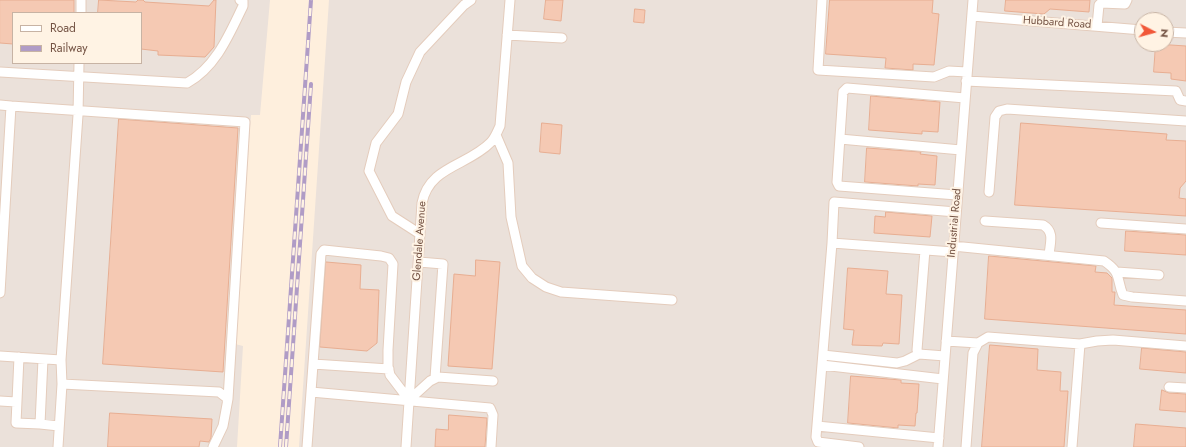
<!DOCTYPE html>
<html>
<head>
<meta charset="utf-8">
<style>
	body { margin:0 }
	#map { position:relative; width:1186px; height:447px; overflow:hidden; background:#feefdd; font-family:Jost,sans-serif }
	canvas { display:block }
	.legend { position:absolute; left:12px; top:12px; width:130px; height:52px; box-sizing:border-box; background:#fff3e4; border:1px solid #c7b3a4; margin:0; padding:5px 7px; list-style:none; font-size:12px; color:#745344 }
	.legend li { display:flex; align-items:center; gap:8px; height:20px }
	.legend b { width:20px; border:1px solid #c7b3a4 }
	.north { position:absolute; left:1134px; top:12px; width:40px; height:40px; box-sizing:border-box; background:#fff3e4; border:1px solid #c7b3a4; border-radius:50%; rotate:96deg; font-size:11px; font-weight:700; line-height:16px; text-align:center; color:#745344 }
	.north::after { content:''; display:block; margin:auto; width:14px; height:18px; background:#f15738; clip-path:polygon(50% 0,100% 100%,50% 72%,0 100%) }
</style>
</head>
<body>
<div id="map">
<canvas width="1186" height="447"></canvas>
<ul class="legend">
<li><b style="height:5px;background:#fff"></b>Road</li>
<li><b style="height:5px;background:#b09cc6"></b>Railway</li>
</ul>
<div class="north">N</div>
</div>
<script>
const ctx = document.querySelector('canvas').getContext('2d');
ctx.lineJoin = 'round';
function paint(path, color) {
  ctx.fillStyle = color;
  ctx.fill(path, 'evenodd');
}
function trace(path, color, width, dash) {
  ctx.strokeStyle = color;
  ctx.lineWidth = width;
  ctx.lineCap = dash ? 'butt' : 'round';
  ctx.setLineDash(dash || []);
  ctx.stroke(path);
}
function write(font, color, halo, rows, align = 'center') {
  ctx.font = font + ' Jost,sans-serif';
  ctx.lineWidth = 4;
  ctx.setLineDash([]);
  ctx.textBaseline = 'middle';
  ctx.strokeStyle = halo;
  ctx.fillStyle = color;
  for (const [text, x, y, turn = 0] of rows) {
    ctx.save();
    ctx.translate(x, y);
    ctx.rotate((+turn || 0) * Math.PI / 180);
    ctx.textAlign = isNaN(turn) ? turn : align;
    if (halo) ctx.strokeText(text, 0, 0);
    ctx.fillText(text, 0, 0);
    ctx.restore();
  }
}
paint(new Path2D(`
	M 0,0 L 270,0 L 260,115 L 251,115 L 235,344 L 243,346 L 237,447 L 0,447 ZM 13,13 L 141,13 L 141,63 L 13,63 Z
	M 329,0 L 1186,0 L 1186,447 L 299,447 ZM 1142,20 L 1166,20 L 1166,44 L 1142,44 Z`), '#ebe1da');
const building = new Path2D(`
	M 0,0 L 74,0 L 74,13 L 13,13 L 13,44 L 0,43 Z
	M 99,0 L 136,2 L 138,0 L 143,0 L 145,2 L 209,6 L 214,0 L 216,0 L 214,47 L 205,57 L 158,55 L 158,51 L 141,49 L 141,13 L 98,13 Z
	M 546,0 L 563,0 L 561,21 L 544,19 Z
	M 830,0 L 933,0 L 932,13 L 939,14 L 934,65 L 913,64 L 913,70 L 885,68 L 886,58 L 826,54 Z
	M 1006,0 L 1090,0 L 1089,12 L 1050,9 L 1044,14 L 1005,11 Z
	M 635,9 L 645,10 L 644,23 L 634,22 Z
	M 1156,44 L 1186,46 L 1186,81 L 1171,79 L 1171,73 L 1154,72 Z
	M 871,96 L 940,102 L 938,132 L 922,131 L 922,134 L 869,130 Z
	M 119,119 L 238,128 L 223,372 L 103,364 Z
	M 542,123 L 562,125 L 560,154 L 540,152 Z
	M 1021,123 L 1167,134 L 1166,140 L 1186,141 L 1186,181 L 1180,188 L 1179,198 L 1186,199 L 1186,216 L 1015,205 Z
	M 867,148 L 921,152 L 920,154 L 937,156 L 935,185 L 918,184 L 918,186 L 865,182 Z
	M 886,212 L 932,216 L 930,237 L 874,233 L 875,216 L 885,217 Z
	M 1126,231 L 1186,235 L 1186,255 L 1125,251 Z
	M 989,256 L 1096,266 L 1095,272 L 1107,273 L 1112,278 L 1112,292 L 1115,292 L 1114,305 L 1186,310 L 1186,334 L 985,319 Z
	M 476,260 L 500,262 L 492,369 L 448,366 L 454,274 L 475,276 Z
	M 326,262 L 361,265 L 360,289 L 379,290 L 377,343 L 367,351 L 320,347 Z
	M 848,268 L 888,271 L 886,294 L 902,295 L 899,344 L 883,343 L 882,346 L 852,345 L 854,330 L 844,329 Z
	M 990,345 L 1038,349 L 1037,370 L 1061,372 L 1060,391 L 1068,391 L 1064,447 L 982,447 Z
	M 1142,348 L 1186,352 L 1186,373 L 1140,369 Z
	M 851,376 L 901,380 L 901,383 L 919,384 L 917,413 L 916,413 L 915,426 L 898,425 L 898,428 L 848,423 Z
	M 1162,390 L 1169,393 L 1186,394 L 1186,412 L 1160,410 Z
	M 110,413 L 212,419 L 211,438 L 209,442 L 200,441 L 199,447 L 108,447 Z
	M 449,415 L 487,418 L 485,447 L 435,447 L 436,429 L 448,430 Z
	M 1136,424 L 1186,428 L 1186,447 L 1134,447 Z`);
paint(building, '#f5c9b3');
trace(building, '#e8ae92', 1);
const minor = new Path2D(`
	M 822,0 L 818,70 L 934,77 L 949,71 L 967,72
	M 81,13 L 81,0
	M 972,16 L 1142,30
	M 1097,26 L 1099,5 L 1101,3 L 1125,4 L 1127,0
	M 1166,32 L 1186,33
	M 507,35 L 562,38
	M 0,72 L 187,83 C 216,67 229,35 243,6 L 243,1 L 240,0
	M 966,81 L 1176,91 L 1180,100 L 1186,101
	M 0,105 L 11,106
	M 496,135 L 508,163 L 511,217 L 522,266 L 532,278 L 546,287 L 561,292 L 672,300
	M 840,139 L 961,150
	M 989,192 L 995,117 L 999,111 L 1007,109 L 1186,121
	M 957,195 L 839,186 L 837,182 L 843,92 L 847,88 L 965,98
	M 985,221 L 1043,225 C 1055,232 1050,243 1049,255
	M 1101,223 L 1186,229
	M 420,234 L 392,216 L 369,171 L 376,143 L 398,114 L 406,82 L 420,52 L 464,5 L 471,0
	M 832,243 L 816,437 L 818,442 L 859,447
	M 953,246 L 1104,261 C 1122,273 1116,278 1123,295 L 1132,297 L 1186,301
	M 925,250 L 917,350 L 919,354 L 945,356
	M 953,252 L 832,243 L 834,202 L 956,212
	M 419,262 L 443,264 L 435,378
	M 1117,272 L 1159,275
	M 0,293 L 11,106 L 245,122 L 228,399
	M 946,341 L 978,343
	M 823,355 L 897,363 L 905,361 L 919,354
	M 0,356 L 61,360 L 62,384 L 58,447
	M 19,357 L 16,423 L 40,424
	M 43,359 L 40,424 L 59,426
	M 61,360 L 78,115 L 79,63
	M 313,364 L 389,369
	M 822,365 L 943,379
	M 62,384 L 219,392 L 228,399 L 223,426 L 213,447
	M 1169,387 L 1186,388
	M 311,392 L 490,408 L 493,415 L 491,447
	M 409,400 L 430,381 L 438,377 L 493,381
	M 0,401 L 16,402
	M 817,426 L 939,438
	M 307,447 L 321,254 L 324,250 L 381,256 L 389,258 L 393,264 L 388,350 L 388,366 L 390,375 L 409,400
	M 406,447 L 422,203 C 429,166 468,166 491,142 C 495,138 497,132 500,126 L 510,0
	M 938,447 L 973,0
	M 966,447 L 973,353 L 978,343 L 988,337 L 1080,344 L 1097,341 L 1113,340 L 1186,346
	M 1072,447 L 1080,344`);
trace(minor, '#e4ccbc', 11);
trace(minor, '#fff', 9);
const rail = new Path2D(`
	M 280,447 L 311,0
	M 286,447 L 311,84`);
trace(rail, '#b09cc6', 4);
trace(rail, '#fff3e4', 2.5, [8]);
write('11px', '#745344', '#fff3e4', [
	["Hubbard Road",1057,23,4],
	["Industrial Road",955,223,-85],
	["Glendale Avenue",420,241,-86]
]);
</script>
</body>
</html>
